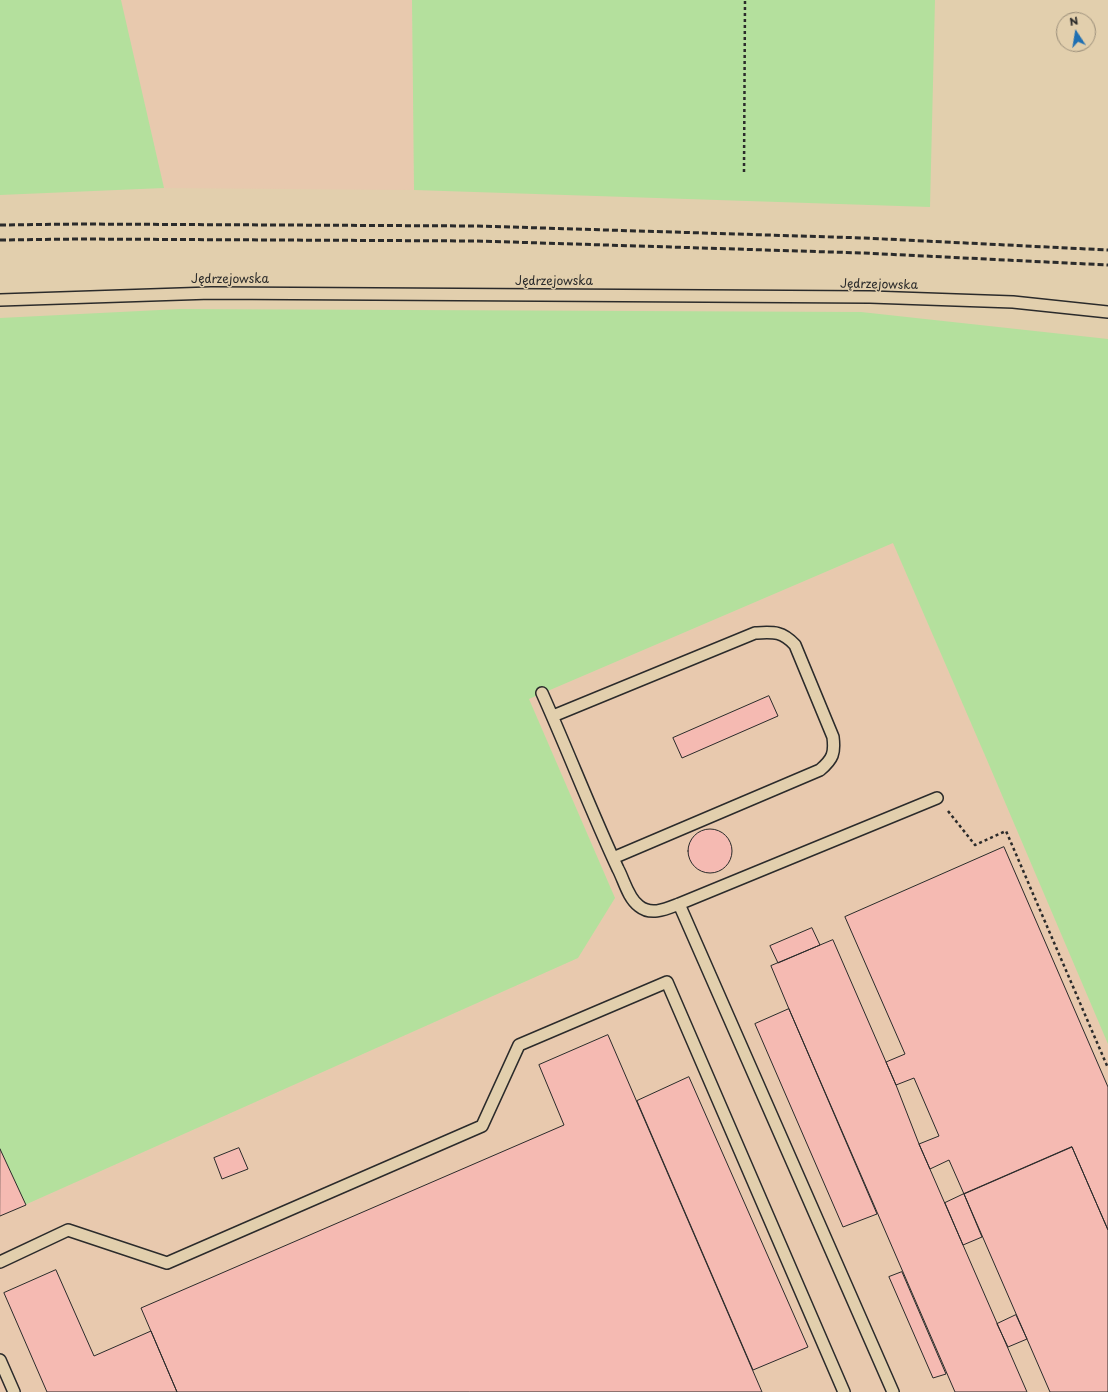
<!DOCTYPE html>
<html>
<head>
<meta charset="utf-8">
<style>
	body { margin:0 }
	#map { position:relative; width:1108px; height:1392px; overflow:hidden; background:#e2cfad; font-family:"Playpen Sans",sans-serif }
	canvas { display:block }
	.north { position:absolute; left:1056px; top:12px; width:40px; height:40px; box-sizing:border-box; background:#e2cfad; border:1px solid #998d79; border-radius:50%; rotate:348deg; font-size:11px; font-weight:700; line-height:16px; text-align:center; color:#2b2b2b }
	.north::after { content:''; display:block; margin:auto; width:14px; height:18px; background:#1f6fb2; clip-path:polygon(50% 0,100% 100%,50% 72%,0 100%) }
</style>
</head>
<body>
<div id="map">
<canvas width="1108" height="1392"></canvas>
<div class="north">N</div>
</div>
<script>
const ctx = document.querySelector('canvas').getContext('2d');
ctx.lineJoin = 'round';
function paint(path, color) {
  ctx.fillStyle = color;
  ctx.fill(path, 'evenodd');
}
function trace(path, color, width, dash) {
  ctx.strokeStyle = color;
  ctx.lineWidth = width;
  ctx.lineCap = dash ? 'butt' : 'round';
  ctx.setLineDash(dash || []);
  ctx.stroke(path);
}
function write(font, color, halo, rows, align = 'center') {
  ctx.font = font + ' "Playpen Sans",sans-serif';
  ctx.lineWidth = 3;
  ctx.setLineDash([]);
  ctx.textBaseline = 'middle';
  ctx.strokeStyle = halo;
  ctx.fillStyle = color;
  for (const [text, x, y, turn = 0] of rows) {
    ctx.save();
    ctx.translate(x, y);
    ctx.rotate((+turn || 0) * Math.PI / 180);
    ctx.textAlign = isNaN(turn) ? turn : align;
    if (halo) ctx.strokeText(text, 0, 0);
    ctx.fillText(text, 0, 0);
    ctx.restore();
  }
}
paint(new Path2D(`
	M 120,0 L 412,0 L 414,190 L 164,188 Z
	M 893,543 L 987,760 L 1108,1044 L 1108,1392 L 0,1392 L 0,1216 L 578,958 L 615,898 L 529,699 Z`), '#e8c9ae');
paint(new Path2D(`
	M 0,0 L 121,0 L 164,188 L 0,195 Z
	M 412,0 L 935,0 L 930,207 L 414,190 Z
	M 180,309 L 861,312 L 1108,339 L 1108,1044 L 987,760 L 893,543 L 529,699 L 615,898 L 578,958 L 0,1216 L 0,318 Z`), '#b4e09d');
const building = new Path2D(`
	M 769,696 L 778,716 L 682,758 L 673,738 Z
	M688 851a22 22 0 1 1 44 0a22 22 0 1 1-44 0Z
	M 1004,847 L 1108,1087 L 1108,1230 L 1072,1147 L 964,1194 L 949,1160 L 930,1169 L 919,1144 L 939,1136 L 914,1078 L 896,1085 L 886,1062 L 905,1054 L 845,917 Z
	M 812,928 L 820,945 L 778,963 L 770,946 Z
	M 833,940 L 896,1085 L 919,1144 L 1027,1392 L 955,1392 L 789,1009 L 771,966 Z
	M 789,1009 L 877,1214 L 843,1227 L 755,1024 Z
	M 608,1035 L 762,1392 L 177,1392 L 141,1308 L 564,1125 L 539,1065 Z
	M 689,1077 L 808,1347 L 753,1370 L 637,1101 Z
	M 1072,1147 L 1108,1230 L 1108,1392 L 1050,1392 L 964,1194 Z
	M 239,1148 L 248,1169 L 222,1179 L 214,1158 Z
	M 0,1149 L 26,1205 L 0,1216 Z
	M 964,1194 L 982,1237 L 963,1245 L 945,1203 Z
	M 56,1270 L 94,1356 L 151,1331 L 177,1392 L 47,1392 L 4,1293 Z
	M 902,1272 L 946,1374 L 933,1378 L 889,1277 Z
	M 1016,1315 L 1027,1339 L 1008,1347 L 997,1324 Z`);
paint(building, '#f5bab2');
trace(building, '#2b2b2b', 1);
const service = new Path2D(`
	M 0,300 L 211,293 L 870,297 L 1013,302 L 1108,312
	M 542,693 C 568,751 591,811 618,869 C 624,880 628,898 639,906 C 651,916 666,909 679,904 L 937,798
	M 553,716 L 755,633 C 774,632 782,631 795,645 L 833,737 C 835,753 833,759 820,770 L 613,858
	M 679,904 L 893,1392
	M 0,1262 L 68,1230 L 167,1263 L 482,1126 L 519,1045 L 667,982 L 844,1392
	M 0,1360 L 14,1392`);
trace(service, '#2b2b2b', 14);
trace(new Path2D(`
	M 744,172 L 745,0
	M 948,811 L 975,845 L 1006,831 L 1108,1068`), '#2b2b2b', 2.5, [3, 3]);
trace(service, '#e2cfad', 11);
trace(new Path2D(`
	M 0,225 L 79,224 L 478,226 L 864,238 L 1108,250
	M 0,240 L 79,239 L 477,241 L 863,253 L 1108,265`), '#2b2b2b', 3, [6, 3]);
write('12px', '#2b2b2b', '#e2cfad', [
	["Jędrzejowska",230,280],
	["Jędrzejowska",554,282],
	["Jędrzejowska",879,285,1]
]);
</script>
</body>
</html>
